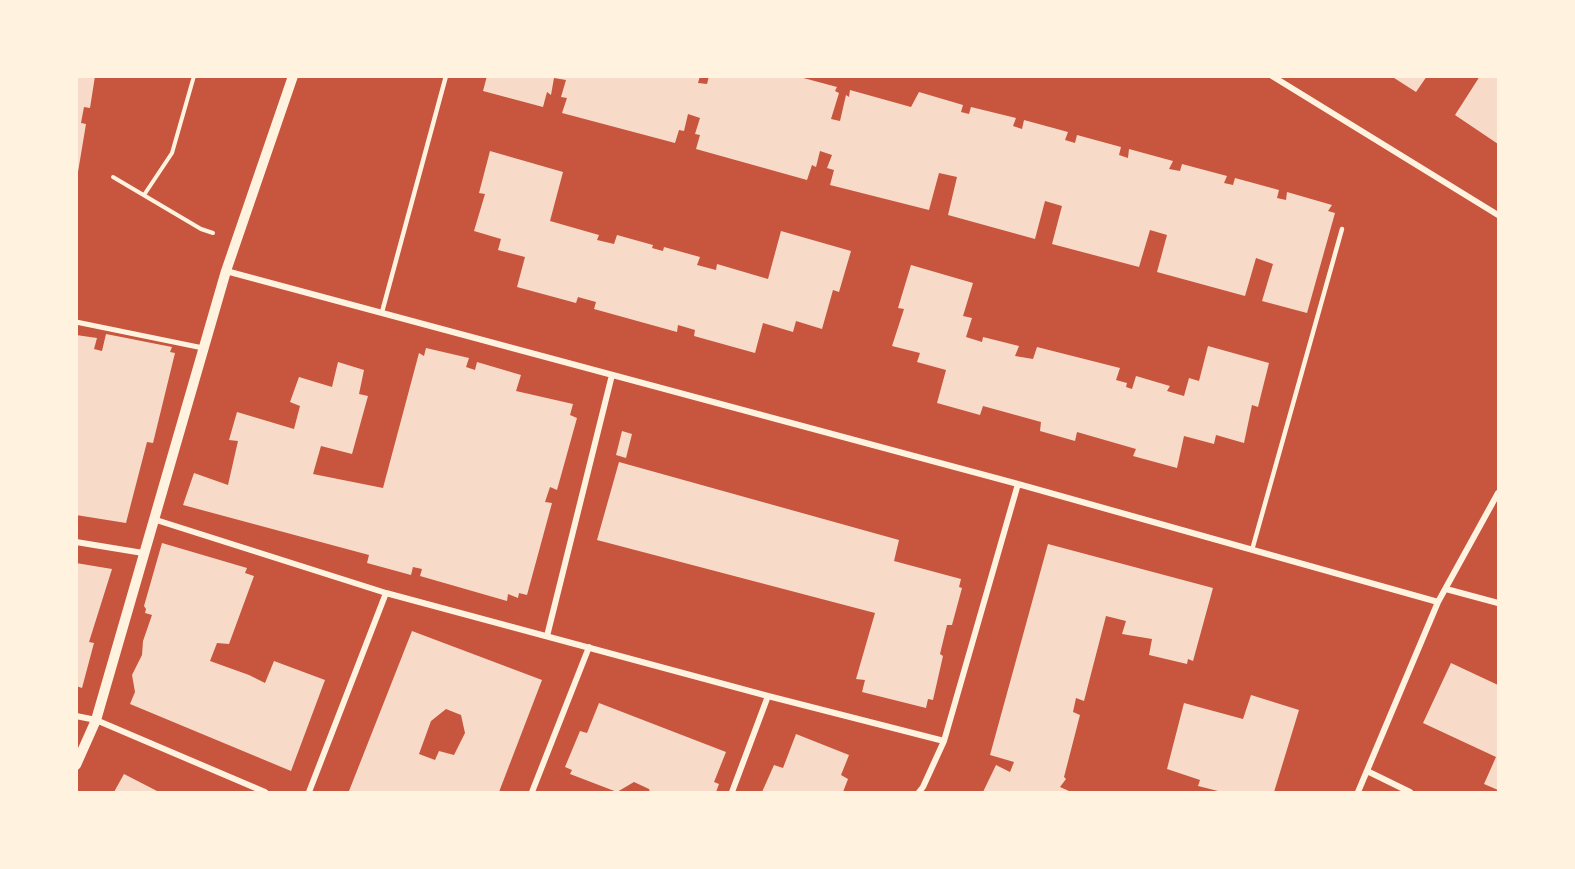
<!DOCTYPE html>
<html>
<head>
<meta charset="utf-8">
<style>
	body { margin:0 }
	#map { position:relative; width:1575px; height:869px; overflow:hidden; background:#c8553d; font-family:"Times New Roman",serif }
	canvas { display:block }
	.frame { position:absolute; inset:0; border:78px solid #fff3e0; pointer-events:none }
</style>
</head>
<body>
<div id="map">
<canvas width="1575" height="869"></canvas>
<div class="frame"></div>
</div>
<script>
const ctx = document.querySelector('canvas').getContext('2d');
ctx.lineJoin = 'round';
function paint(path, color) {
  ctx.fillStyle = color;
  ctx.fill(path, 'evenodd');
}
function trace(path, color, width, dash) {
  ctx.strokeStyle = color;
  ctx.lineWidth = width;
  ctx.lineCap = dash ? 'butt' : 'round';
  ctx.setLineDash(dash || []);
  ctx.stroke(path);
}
paint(new Path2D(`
	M 76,76 L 95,76 L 90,108 L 84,107 L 81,123 L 86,124 L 78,172 L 76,172 Z
	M 487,76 L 700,76 L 698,83 L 707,84 L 709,76 L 796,76 L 837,87 L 835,91 L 839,93 L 831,119 L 840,121 L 846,95 L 849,97 L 850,90 L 911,107 L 919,92 L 963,105 L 961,112 L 969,114 L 971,107 L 1016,118 L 1013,126 L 1022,129 L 1024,120 L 1068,132 L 1065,140 L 1075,143 L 1077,135 L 1121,147 L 1119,155 L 1128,158 L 1129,149 L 1173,161 L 1169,169 L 1180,171 L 1182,164 L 1227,176 L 1224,183 L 1233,185 L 1235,178 L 1279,190 L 1277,198 L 1286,200 L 1287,192 L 1332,205 L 1328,211 L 1335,213 L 1307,313 L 1262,301 L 1273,264 L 1256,258 L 1245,296 L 1157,272 L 1167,235 L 1150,230 L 1139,267 L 1052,244 L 1062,206 L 1045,201 L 1035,239 L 948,215 L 957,177 L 939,173 L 929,210 L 830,185 L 834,170 L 827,168 L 832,155 L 820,151 L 816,167 L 812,165 L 807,180 L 696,149 L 700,135 L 695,134 L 700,118 L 688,114 L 684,131 L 679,130 L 675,143 L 562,113 L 567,98 L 561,97 L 566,80 L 554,78 L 551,95 L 547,92 L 543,107 L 483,91 Z
	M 1391,76 L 1427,76 L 1416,92 Z
	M 1480,76 L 1498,76 L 1498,144 L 1455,115 Z
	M 490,151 L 563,172 L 550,221 L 599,235 L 597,240 L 614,244 L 617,235 L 653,245 L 652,248 L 663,251 L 664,247 L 700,257 L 697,265 L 716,270 L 717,264 L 768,279 L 781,231 L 851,251 L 839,292 L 833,290 L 822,329 L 796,321 L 793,332 L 763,323 L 755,353 L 694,336 L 695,330 L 678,325 L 677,332 L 594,309 L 596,302 L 578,297 L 576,303 L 517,287 L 525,257 L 498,250 L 501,239 L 474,231 L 485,194 L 479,193 Z
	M 911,265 L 973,283 L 963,316 L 972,318 L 966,337 L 982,342 L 983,337 L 1019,346 L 1015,356 L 1033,359 L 1037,347 L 1120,368 L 1116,380 L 1127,383 L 1126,387 L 1132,389 L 1136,376 L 1170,386 L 1167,391 L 1184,396 L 1189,378 L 1199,381 L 1208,346 L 1269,363 L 1258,407 L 1252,405 L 1244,443 L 1216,435 L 1214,444 L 1184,436 L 1177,468 L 1133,456 L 1136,449 L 1077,432 L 1075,441 L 1040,431 L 1041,422 L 983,406 L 980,415 L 937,403 L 946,370 L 917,362 L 920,353 L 892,346 L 904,309 L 898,308 Z
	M 106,334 L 172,347 L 170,352 L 175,353 L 153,443 L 147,442 L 126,523 L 76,515 L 76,335 L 97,338 L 94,349 L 102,351 Z
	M 426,348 L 469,358 L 466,367 L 475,370 L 477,362 L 521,375 L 516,391 L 573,404 L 570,415 L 577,418 L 557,490 L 550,487 L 545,502 L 552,503 L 527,595 L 519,593 L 518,598 L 508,594 L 507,601 L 420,576 L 422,569 L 413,567 L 411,575 L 367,563 L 369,555 L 183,505 L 194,473 L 228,485 L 238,441 L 229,440 L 237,412 L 294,429 L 300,406 L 290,402 L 299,377 L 332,387 L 338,362 L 364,370 L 359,394 L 368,396 L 352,454 L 321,446 L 313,474 L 383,488 L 419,353 L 424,356 Z
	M 622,431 L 632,434 L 626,458 L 616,455 Z
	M 619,462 L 899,540 L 894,561 L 961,579 L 959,587 L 962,588 L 952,625 L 947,625 L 940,654 L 943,656 L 933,700 L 928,699 L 926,708 L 862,692 L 865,680 L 856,679 L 875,613 L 597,540 Z
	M 162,543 L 247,568 L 245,573 L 254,576 L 229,644 L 217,643 L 210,661 L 249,675 L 265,683 L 274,661 L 325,680 L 291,771 L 130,704 L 135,692 L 132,675 L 142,655 L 143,641 L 152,615 L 145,613 L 146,609 L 144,606 Z
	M 1048,544 L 1213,588 L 1193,661 L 1188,659 L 1187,664 L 1149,655 L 1152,639 L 1122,634 L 1126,621 L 1106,616 L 1084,701 L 1076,698 L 1073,712 L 1080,715 L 1064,777 L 1066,779 L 1060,787 L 1069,791 L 1068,792 L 983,792 L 996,765 L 1010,772 L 1014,762 L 990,755 Z
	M 76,563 L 112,569 L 89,642 L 94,643 L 82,688 L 76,686 Z
	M 412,631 L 542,680 L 499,792 L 352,792 L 349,791 ZM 446,709 L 461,715 L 465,733 L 454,755 L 439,751 L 435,760 L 419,754 L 431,721 Z
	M 1451,663 L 1498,685 L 1498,790 L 1484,784 L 1496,757 L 1423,723 Z
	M 1251,695 L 1299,710 L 1274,792 L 1222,792 L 1198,786 L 1200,780 L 1167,769 L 1184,703 L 1243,719 Z
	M 599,703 L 726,752 L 714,782 L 719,784 L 716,792 L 650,792 L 649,789 L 634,782 L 617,792 L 570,774 L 572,770 L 565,767 L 580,731 L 587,733 Z
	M 796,734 L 849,755 L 841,775 L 848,779 L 843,792 L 762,792 L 774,765 L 783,768 Z
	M 124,774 L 159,792 L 114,792 Z`), '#f7dbc8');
trace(new Path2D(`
	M 113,177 L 201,229 L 213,233
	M 144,195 L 172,153 L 194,76`), '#fff3e0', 4);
trace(new Path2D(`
	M 382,312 L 446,76
	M 1252,550 L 1342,229`), '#fff3e0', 4.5);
trace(new Path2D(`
	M 76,322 L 203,348`), '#fff3e0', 5);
trace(new Path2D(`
	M 1272,76 L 1498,215
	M 226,271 L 1018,484 L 1438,602
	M 153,519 L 386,593 L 768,696 L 944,741
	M 76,542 L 143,553
	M 1446,589 L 1498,603
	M 547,636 L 612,375
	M 76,716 L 96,720 L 265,792
	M 1367,771 L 1410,792
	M 309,792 L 386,593
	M 532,792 L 589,647
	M 732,792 L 768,696
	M 919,792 L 923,787 L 944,741 L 1018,484
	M 1358,792 L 1438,602 L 1498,493`), '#fff3e0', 6);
trace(new Path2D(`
	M 76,765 L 96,720 L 226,271 L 293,76`), '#fff3e0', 10);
</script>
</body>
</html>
